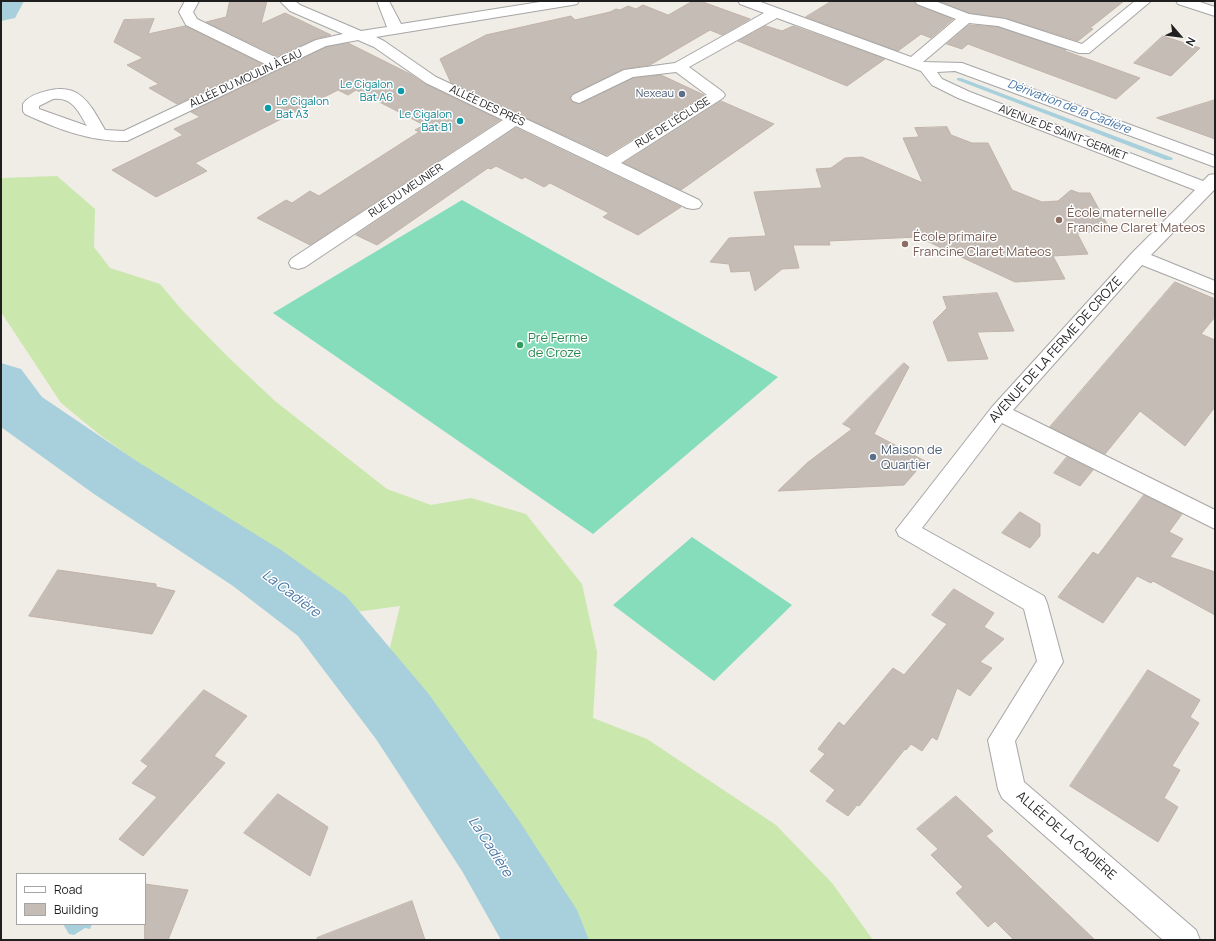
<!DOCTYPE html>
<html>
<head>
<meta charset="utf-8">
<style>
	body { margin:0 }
	#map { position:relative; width:1216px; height:941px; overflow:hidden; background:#f0ece6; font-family:Manrope,sans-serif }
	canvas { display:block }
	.frame { position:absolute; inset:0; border:2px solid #1f1f1f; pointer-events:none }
	.legend { position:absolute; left:16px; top:873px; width:130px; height:52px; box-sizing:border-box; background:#fff; border:1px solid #a5a5a5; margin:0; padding:5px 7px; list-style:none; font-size:12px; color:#1f1f1f }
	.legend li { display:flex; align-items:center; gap:8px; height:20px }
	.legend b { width:20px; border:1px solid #a5a5a5 }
	.north { position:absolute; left:1160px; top:16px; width:40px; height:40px; -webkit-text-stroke:3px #fff; paint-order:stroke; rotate:118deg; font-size:11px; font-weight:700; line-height:16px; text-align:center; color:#1f1f1f }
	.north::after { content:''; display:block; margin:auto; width:14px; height:18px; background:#1f1f1f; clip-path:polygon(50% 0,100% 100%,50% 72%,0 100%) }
</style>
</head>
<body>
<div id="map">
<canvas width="1216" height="941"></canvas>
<div class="frame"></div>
<ul class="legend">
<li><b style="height:5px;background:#fff"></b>Road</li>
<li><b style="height:11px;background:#c4bcb5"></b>Building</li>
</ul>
<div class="north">N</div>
</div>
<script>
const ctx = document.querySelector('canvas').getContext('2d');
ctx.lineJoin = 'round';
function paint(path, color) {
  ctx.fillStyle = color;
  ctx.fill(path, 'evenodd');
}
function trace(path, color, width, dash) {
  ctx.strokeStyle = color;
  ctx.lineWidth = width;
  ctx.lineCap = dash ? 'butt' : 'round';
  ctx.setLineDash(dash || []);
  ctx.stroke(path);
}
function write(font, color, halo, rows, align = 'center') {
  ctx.font = font + ' Manrope,sans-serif';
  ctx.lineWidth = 3;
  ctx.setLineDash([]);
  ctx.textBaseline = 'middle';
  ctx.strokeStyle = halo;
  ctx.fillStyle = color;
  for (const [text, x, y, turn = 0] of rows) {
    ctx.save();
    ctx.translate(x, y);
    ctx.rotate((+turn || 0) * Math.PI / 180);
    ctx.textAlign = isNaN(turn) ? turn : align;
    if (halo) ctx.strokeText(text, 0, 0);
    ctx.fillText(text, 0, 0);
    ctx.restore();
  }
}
paint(new Path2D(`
	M 57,176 L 95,209 L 94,247 L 110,268 L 160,284 L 182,310 L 227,356 L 275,401 L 387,489 L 431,505 L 471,498 L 526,514 L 582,584 L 597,652 L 593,718 L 647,739 L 776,825 L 832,883 L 873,940 L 560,940 L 532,885 L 434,748 L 384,672 L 400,606 L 334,615 L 252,560 L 159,478 L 100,435 L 61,403 L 1,312 L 1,178 Z`), '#cae8ad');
paint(new Path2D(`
	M 462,200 L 778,377 L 593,534 L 273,313 Z
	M 692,537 L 792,605 L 714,681 L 613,605 Z`), '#85ddbc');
paint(new Path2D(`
	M 63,924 L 92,924 L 90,929 L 85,928 L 74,935 L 69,934 Z`), '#a7d0dc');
paint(new Path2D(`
	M 957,78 L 961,78 L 1173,158 L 1172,160 L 1166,160 L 957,80 Z`), '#a7d0dc');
paint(new Path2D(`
	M 1,1 L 24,1 L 15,18 L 1,21 Z
	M 1,363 L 21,369 L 42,397 L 138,462 L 281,550 L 346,596 L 428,693 L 518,819 L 577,910 L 589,940 L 501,940 L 462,871 L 376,739 L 298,636 L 233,586 L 94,494 L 1,427 Z`), '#a7d0dc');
const building = new Path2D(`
	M 230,1 L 267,1 L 261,24 L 285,13 L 331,35 L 315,39 L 277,56 L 206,22 L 226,17 Z
	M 693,1 L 700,1 L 750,19 L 722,35 L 710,30 L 650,65 L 623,69 L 572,94 L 570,97 L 573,102 L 580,104 L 633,78 L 661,75 L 704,95 L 607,155 L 451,83 L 440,59 L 486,35 L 571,16 L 575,20 L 610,12 L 616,9 L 620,10 L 628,6 L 636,9 L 643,5 L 668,15 Z
	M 832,1 L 914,1 L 916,5 L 953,19 L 931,38 L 921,34 L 898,51 L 806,17 Z
	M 939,1 L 1124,1 L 1090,28 L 1093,29 L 1078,41 L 1005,18 L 969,13 Z
	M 154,19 L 148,34 L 185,26 L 262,64 L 177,104 L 149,88 L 159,84 L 127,65 L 143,58 L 114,42 L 124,20 Z
	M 969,25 L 998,27 L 1066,50 L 1065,51 L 1140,78 L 1116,99 L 968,44 L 962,49 L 947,44 Z
	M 766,26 L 782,31 L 793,26 L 885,59 L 847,86 L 738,41 Z
	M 1163,36 L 1200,48 L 1171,76 L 1134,63 Z
	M 348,43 L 410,74 L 425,84 L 500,120 L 310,245 L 257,218 L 286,200 L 292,203 L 310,191 L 319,196 L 419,132 L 415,130 L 424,125 L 356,90 L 348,95 L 338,90 L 195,163 L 207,171 L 156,197 L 112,170 L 183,135 L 174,129 L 200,117 L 191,112 L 326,47 Z
	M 1215,100 L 1215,139 L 1157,118 Z
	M 721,101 L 774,124 L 681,190 L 624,163 Z
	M 947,127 L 951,135 L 972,143 L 988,143 L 1012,190 L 1042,202 L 1058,201 L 1071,190 L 1079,193 L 1090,193 L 1111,231 L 1077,233 L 1088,254 L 1053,256 L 1065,279 L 1015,282 L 918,237 L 829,241 L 830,245 L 793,245 L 799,268 L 782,269 L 755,291 L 750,271 L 731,272 L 729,264 L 710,262 L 729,238 L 766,236 L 754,192 L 822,188 L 816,169 L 831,168 L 845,158 L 862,157 L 923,183 L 903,138 L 919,137 L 915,128 Z
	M 516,128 L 681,207 L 638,235 L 603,217 L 609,213 L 550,183 L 544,187 L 525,177 L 522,179 L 496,166 L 491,169 L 488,168 L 377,245 L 356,235 Z
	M 1175,282 L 1215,299 L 1215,317 L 1201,334 L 1215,340 L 1215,407 L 1185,446 L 1140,411 L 1105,454 L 1050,427 Z
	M 997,293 L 1014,331 L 977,332 L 988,359 L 948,361 L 933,322 L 947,308 L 943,297 Z
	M 904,363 L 909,367 L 874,434 L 925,461 L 904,485 L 778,491 L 807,463 L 852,429 L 843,424 Z
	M 1067,457 L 1093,470 L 1080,486 L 1054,473 Z
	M 1144,495 L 1182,514 L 1169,532 L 1183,539 L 1170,557 L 1215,572 L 1215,615 L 1153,581 L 1151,583 L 1137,576 L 1103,623 L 1058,597 L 1093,552 L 1098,555 Z
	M 1020,512 L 1040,524 L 1040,536 L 1030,548 L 1002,533 Z
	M 58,570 L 156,584 L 156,587 L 175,591 L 152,634 L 29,616 Z
	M 954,589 L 994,613 L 984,627 L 1004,639 L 980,662 L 992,668 L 970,696 L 957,688 L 937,740 L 932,737 L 922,751 L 911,744 L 906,750 L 905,749 L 859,806 L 857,805 L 848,816 L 826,801 L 835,790 L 810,771 L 825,754 L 818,749 L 839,722 L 844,726 L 893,668 L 904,675 L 947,624 L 932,615 Z
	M 1148,670 L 1200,700 L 1190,717 L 1199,723 L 1172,766 L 1180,770 L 1164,798 L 1178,807 L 1158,842 L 1070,786 Z
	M 204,690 L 247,716 L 214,756 L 225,763 L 143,856 L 119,839 L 157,797 L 132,783 L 148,766 L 141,761 Z
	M 278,794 L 328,827 L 310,876 L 244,833 Z
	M 956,796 L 993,831 L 986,836 L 1095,940 L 1014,940 L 995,921 L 988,927 L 956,893 L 963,887 L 931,855 L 938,849 L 917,829 Z
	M 145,884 L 188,890 L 168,940 L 145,940 Z
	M 412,901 L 425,940 L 318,940 L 317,938 Z`);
paint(building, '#c4bcb5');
trace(building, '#c1b3a8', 1);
const minor = new Path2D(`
	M 185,1 L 199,1 L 193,12 L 197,19 L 277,58 L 316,40 L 343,34 L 290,11 L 280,1 L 295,1 L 300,5 L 361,31 L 387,27 L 377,1 L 389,1 L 401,24 L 546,1 L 579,1 L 577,4 L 572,5 L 376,37 L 384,41 L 436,77 L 607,157 L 707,95 L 676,72 L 633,77 L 579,103 L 573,101 L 571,98 L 573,95 L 624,70 L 675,63 L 764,13 L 740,4 L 738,1 L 758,1 L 911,57 L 956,19 L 917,4 L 915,1 L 935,1 L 969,14 L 1005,19 L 1082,44 L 1135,1 L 1151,1 L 1089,53 L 1079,53 L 998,26 L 969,23 L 923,62 L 962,63 L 1215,156 L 1215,167 L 955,71 L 937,72 L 942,79 L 970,92 L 1203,181 L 1209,175 L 1215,174 L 1215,189 L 1151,255 L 1215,281 L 1215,294 L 1142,265 L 1013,410 L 1215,510 L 1215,529 L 1002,423 L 922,528 L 1044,596 L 1047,603 L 1063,662 L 1015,741 L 1024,782 L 1196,930 L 1200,940 L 1163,940 L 1002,798 L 998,789 L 988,740 L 1037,661 L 1024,609 L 899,536 L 896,530 L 992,407 L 1132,253 L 1195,190 L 958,98 L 932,85 L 921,71 L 777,18 L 689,67 L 723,92 L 725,95 L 723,98 L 621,163 L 699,200 L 702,204 L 699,208 L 693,209 L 687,208 L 516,126 L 305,267 L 298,269 L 291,267 L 289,263 L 291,259 L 503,120 L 426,83 L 374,47 L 358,40 L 326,46 L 127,141 C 92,142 57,129 25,114 L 23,111 L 23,104 C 28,96 38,93 47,91 C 81,82 91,106 105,130 L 124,131 L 265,64 L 186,25 L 179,12 ZM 53,99 C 72,96 79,112 87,126 L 39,109 L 39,106 Z
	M 1176,1 L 1197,1 L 1215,7 L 1215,16 L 1178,4 Z`);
trace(minor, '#a6a6a6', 2);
paint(minor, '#fff');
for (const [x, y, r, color] of [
	[401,91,4,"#0f9aa8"],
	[682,94,4,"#5c6f8a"],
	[268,108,4,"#0f9aa8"],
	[460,121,4,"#0f9aa8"],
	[1059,220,4,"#8d6e63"],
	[905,244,4,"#8d6e63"],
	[520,345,4,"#2e9e5b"],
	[873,457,4,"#5c6f8a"]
]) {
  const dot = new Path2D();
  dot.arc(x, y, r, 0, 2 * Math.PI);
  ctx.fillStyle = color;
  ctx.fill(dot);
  trace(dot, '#fff', 1.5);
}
write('11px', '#1f1f1f', '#fff', [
	["ALLÉE DU MOULIN À EAU",246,79,-25],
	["ALLÉE DES PRÉS",487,106,25],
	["RUE DE L'ÉCLUSE",673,123,-32],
	["AVENUE DE SAINT-GERMET",1063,133,21],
	["RUE DU MEUNIER",406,191,-34]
]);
write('11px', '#0d838f', '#fff', [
	["Le Cigalon",393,85],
	["Bat A6",393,98],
	["Le Cigalon",276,102,"left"],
	["Bat A3",276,115,"left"],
	["Le Cigalon",452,115],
	["Bat B1",452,128]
], 'right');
write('11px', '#4e5e75', '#fff', [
	["Nexeau",674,94]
], 'right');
write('italic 12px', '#4a77a5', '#fff', [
	["Dérivation de la Cadière",1069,107,21]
]);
write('13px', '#785e54', '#fff', [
	["École maternelle",1067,213],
	["Francine Claret Mateos",1067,228],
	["École primaire",913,237],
	["Francine Claret Mateos",913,252]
], 'left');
write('13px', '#27864d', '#fff', [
	["Pré Ferme",528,338],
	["de Croze",528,353]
], 'left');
write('13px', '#1f1f1f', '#fff', [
	["AVENUE DE LA FERME DE CROZE",1056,350,-48],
	["ALLÉE DE LA CADIÈRE",1066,836,41]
]);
write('13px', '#4e5e75', '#fff', [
	["Maison de",881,450],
	["Quartier",881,465]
], 'left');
write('italic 14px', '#4a77a5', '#fff', [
	["La Cadière",291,594,37],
	["La Cadière",490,847,57]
]);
</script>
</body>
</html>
